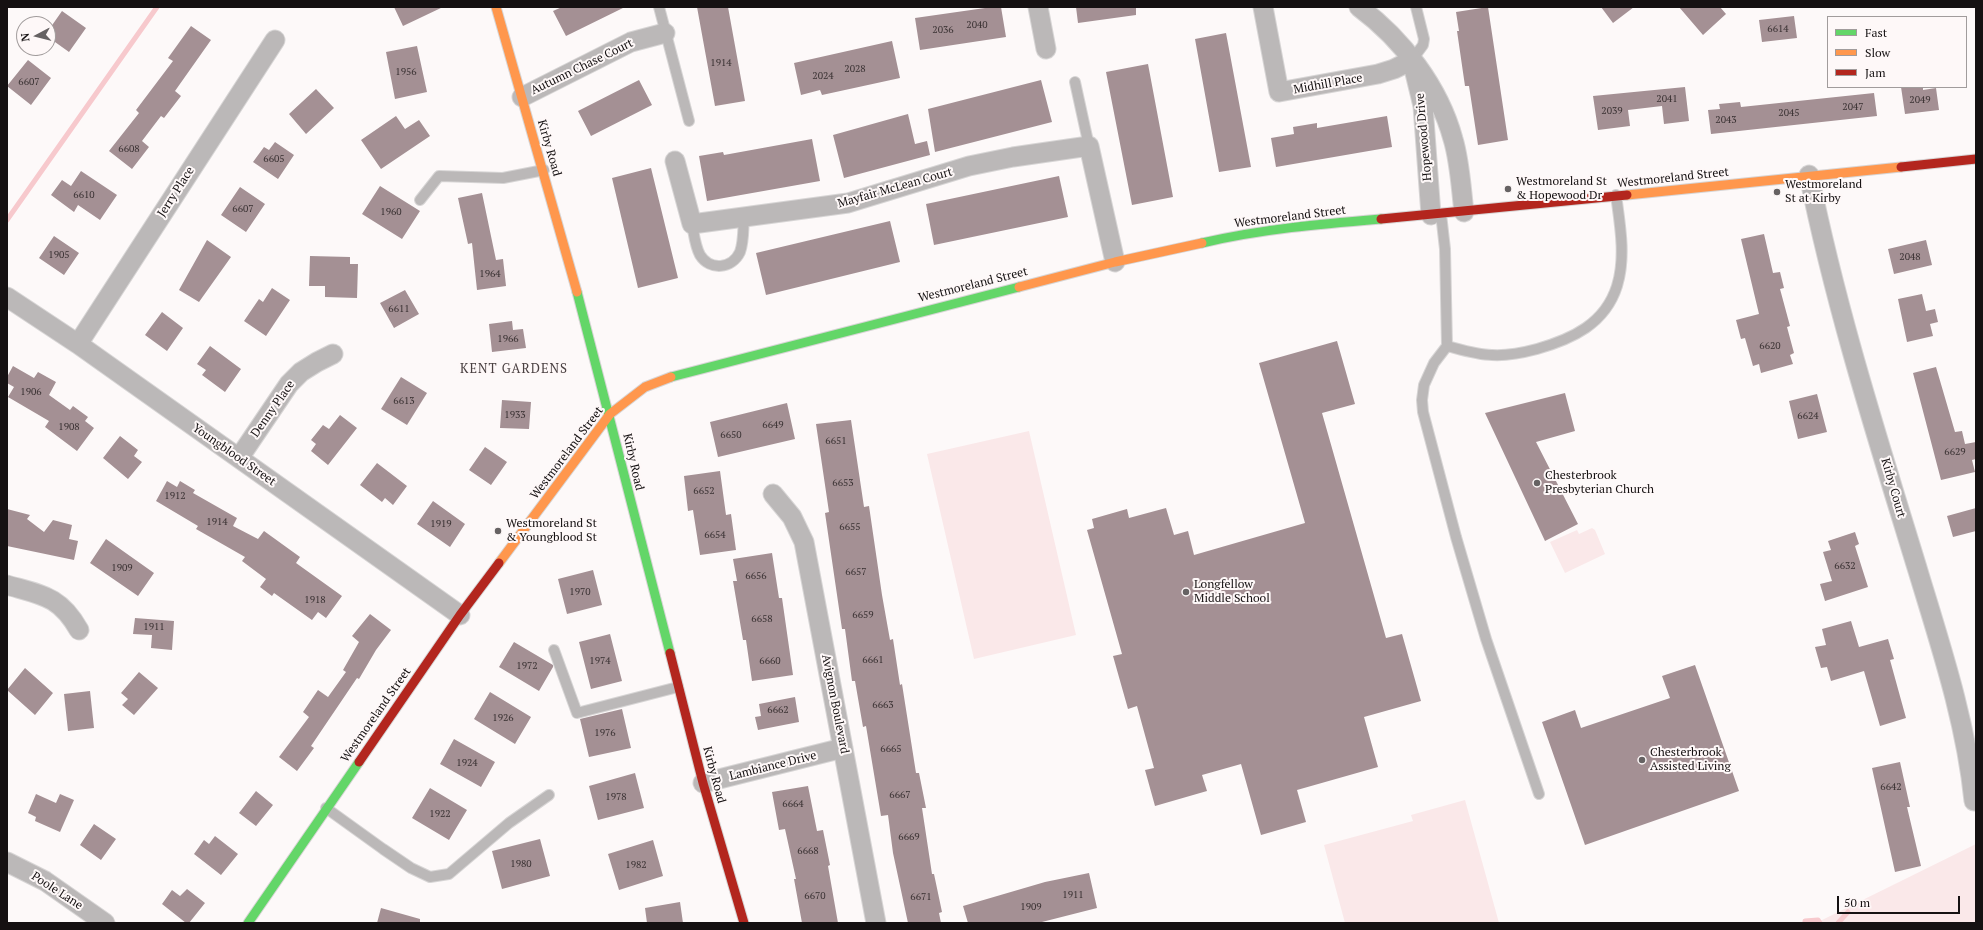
<!DOCTYPE html>
<html>
<head>
<meta charset="utf-8">
<style>
	body { margin:0 }
	#map { position:relative; width:1983px; height:930px; overflow:hidden; background:#fdf9f9; font-family:"PT Serif",serif }
	canvas { display:block }
	.frame { position:absolute; inset:0; border:8px solid #151112; pointer-events:none }
	.legend { position:absolute; left:1827px; top:16px; width:140px; height:72px; box-sizing:border-box; background:#fef8f8; border:1px solid #a19c9c; margin:0; padding:5px 7px; list-style:none; font-size:12px; color:#151112 }
	.legend li { display:flex; align-items:center; gap:8px; height:20px }
	.legend b { width:20px; border:1px solid #a19c9c }
	.north { position:absolute; left:16px; top:16px; width:40px; height:40px; box-sizing:border-box; background:#fef8f8; border:1px solid #a19c9c; border-radius:50%; rotate:263deg; font-size:11px; font-weight:700; line-height:16px; text-align:center; color:#151112 }
	.north::after { content:''; display:block; margin:auto; width:14px; height:18px; background:#666263; clip-path:polygon(50% 0,100% 100%,50% 72%,0 100%) }
	.scale { position:absolute; left:1837px; top:896px; width:123px; height:18px; box-sizing:border-box; border:2px solid #151112; border-top:0; padding-left:5px; font-size:12px; line-height:14px; white-space:nowrap; color:#151112; -webkit-text-stroke:3px #fef8f8; paint-order:stroke }
</style>
</head>
<body>
<div id="map">
<canvas width="1983" height="930"></canvas>
<div class="frame"></div>
<ul class="legend">
<li><b style="height:5px;background:#63d668"></b>Fast</li>
<li><b style="height:5px;background:#ff974d"></b>Slow</li>
<li><b style="height:5px;background:#b3261e"></b>Jam</li>
</ul>
<div class="north">N</div>
<div class="scale">50 m</div>
</div>
<script>
const ctx = document.querySelector('canvas').getContext('2d');
ctx.lineJoin = 'round';
function paint(path, color) {
  ctx.fillStyle = color;
  ctx.fill(path, 'evenodd');
}
function trace(path, color, width, dash) {
  ctx.strokeStyle = color;
  ctx.lineWidth = width;
  ctx.lineCap = dash ? 'butt' : 'round';
  ctx.setLineDash(dash || []);
  ctx.stroke(path);
}
function write(font, color, halo, rows, align = 'center') {
  ctx.font = font + ' "PT Serif",serif';
  ctx.lineWidth = 4;
  ctx.setLineDash([]);
  ctx.textBaseline = 'middle';
  ctx.strokeStyle = halo;
  ctx.fillStyle = color;
  for (const [text, x, y, turn = 0] of rows) {
    ctx.save();
    ctx.translate(x, y);
    ctx.rotate((+turn || 0) * Math.PI / 180);
    ctx.textAlign = isNaN(turn) ? turn : align;
    if (halo) ctx.strokeText(text, 0, 0);
    ctx.fillText(text, 0, 0);
    ctx.restore();
  }
}
paint(new Path2D(`
	M 1029,431 L 1076,635 L 974,659 L 927,454 Z
	M 1592,528 L 1595,530 L 1605,554 L 1565,573 L 1550,542 L 1577,530 L 1579,534 Z
	M 1465,800 L 1499,923 L 1345,923 L 1324,845 L 1413,821 L 1411,815 Z
	M 1976,844 L 1976,923 L 1816,923 Z`), '#fae8e9');
trace(new Path2D(`
	M 7,220 L 157,7
	M 1805,923 L 1805,921 L 1818,920 L 1820,923
	M 1838,923 L 1848,912`), '#f7c9cd', 5);
paint(new Path2D(`
	M 394,7 L 443,7 L 403,26 Z
	M 562,7 L 625,7 L 566,36 L 553,11 Z
	M 697,7 L 728,7 L 745,101 L 715,106 Z
	M 992,7 L 1001,7 L 1006,37 L 920,50 L 915,18 Z
	M 1076,7 L 1136,7 L 1136,15 L 1078,23 Z
	M 1488,7 L 1508,140 L 1478,145 L 1469,86 L 1465,86 L 1457,31 L 1459,31 L 1456,12 Z
	M 1601,7 L 1634,7 L 1613,23 Z
	M 1679,7 L 1720,7 L 1726,14 L 1703,35 Z
	M 62,11 L 86,28 L 69,52 L 48,37 L 48,31 Z
	M 1794,16 L 1797,38 L 1762,42 L 1759,20 Z
	M 191,26 L 211,40 L 175,91 L 181,96 L 164,118 L 161,116 L 142,141 L 149,147 L 132,169 L 109,151 L 139,113 L 136,110 L 173,61 L 168,58 Z
	M 1226,33 L 1251,167 L 1219,172 L 1195,39 Z
	M 892,41 L 900,78 L 822,95 L 820,90 L 801,95 L 794,63 Z
	M 417,46 L 427,92 L 395,99 L 386,52 Z
	M 28,60 L 51,78 L 31,105 L 7,86 Z
	M 1148,64 L 1173,197 L 1132,205 L 1106,72 Z
	M 639,80 L 652,105 L 591,136 L 578,111 Z
	M 1041,80 L 1052,122 L 935,152 L 928,109 Z
	M 1685,87 L 1689,121 L 1664,124 L 1662,106 L 1628,110 L 1630,126 L 1598,130 L 1593,96 Z
	M 1901,87 L 1923,87 L 1923,90 L 1936,88 L 1939,110 L 1905,114 Z
	M 316,89 L 334,108 L 306,134 L 289,114 Z
	M 1874,93 L 1877,116 L 1711,134 L 1708,110 L 1720,109 L 1719,104 L 1740,102 L 1741,107 Z
	M 908,114 L 915,144 L 927,141 L 930,155 L 844,178 L 833,135 Z
	M 396,116 L 405,129 L 419,120 L 430,136 L 381,169 L 361,140 Z
	M 1387,116 L 1392,147 L 1276,167 L 1271,138 L 1294,134 L 1293,127 L 1317,123 L 1317,128 Z
	M 812,139 L 820,181 L 707,201 L 699,156 L 723,152 L 724,155 Z
	M 275,142 L 294,155 L 278,179 L 253,162 L 264,147 L 269,150 Z
	M 651,168 L 678,278 L 638,288 L 612,178 Z
	M 81,171 L 117,195 L 100,220 L 78,205 L 74,212 L 51,195 L 62,180 L 71,186 Z
	M 1059,176 L 1068,217 L 934,245 L 926,204 Z
	M 380,186 L 420,211 L 402,239 L 362,214 Z
	M 240,187 L 265,204 L 246,232 L 221,215 Z
	M 482,193 L 496,260 L 503,259 L 506,286 L 477,290 L 472,243 L 468,244 L 458,198 Z
	M 890,221 L 900,262 L 766,295 L 756,253 Z
	M 1764,234 L 1773,273 L 1780,272 L 1784,288 L 1780,289 L 1790,326 L 1787,327 L 1794,353 L 1790,355 L 1793,364 L 1761,373 L 1759,364 L 1753,366 L 1745,338 L 1741,339 L 1736,320 L 1759,314 L 1741,239 Z
	M 54,236 L 79,253 L 64,275 L 39,258 Z
	M 207,240 L 231,257 L 199,302 L 179,290 Z
	M 1926,240 L 1932,265 L 1894,274 L 1888,249 Z
	M 310,256 L 350,257 L 350,264 L 358,264 L 357,298 L 325,297 L 325,286 L 309,286 Z
	M 272,288 L 290,300 L 266,336 L 244,321 L 259,299 L 263,302 Z
	M 405,290 L 419,314 L 394,328 L 380,303 Z
	M 1922,294 L 1926,311 L 1935,309 L 1938,322 L 1930,324 L 1933,336 L 1907,342 L 1898,299 Z
	M 162,312 L 183,328 L 167,351 L 145,335 Z
	M 512,321 L 513,330 L 523,329 L 526,348 L 492,352 L 489,324 Z
	M 1337,341 L 1355,404 L 1322,413 L 1386,638 L 1402,634 L 1421,701 L 1364,717 L 1378,767 L 1297,790 L 1306,822 L 1261,835 L 1241,764 L 1202,775 L 1207,791 L 1155,806 L 1145,770 L 1154,768 L 1137,706 L 1128,709 L 1113,656 L 1122,654 L 1087,530 L 1094,528 L 1092,519 L 1127,509 L 1129,518 L 1166,508 L 1174,535 L 1188,531 L 1194,555 L 1305,523 L 1259,363 Z
	M 210,346 L 241,369 L 225,392 L 202,375 L 206,370 L 197,364 Z
	M 13,366 L 34,378 L 38,372 L 56,382 L 49,395 L 70,410 L 73,406 L 88,417 L 85,421 L 94,428 L 77,451 L 45,427 L 49,421 L 8,397 L 14,387 L 7,383 L 7,377 Z
	M 1936,367 L 1955,432 L 1962,431 L 1965,444 L 1976,442 L 1976,459 L 1972,460 L 1975,472 L 1941,480 L 1913,373 Z
	M 401,377 L 427,393 L 407,425 L 381,409 Z
	M 1565,393 L 1575,431 L 1536,442 L 1578,524 L 1545,541 L 1485,413 Z
	M 1817,394 L 1827,432 L 1798,439 L 1789,401 Z
	M 502,400 L 531,402 L 529,429 L 500,428 Z
	M 787,403 L 795,439 L 718,457 L 710,422 Z
	M 340,415 L 357,428 L 328,465 L 311,451 L 316,444 L 311,440 L 323,425 L 329,429 Z
	M 851,420 L 864,507 L 869,506 L 882,595 L 890,640 L 893,639 L 900,685 L 902,684 L 916,773 L 919,773 L 926,808 L 922,808 L 932,874 L 934,874 L 942,912 L 939,913 L 941,923 L 908,923 L 893,853 L 888,815 L 881,816 L 866,726 L 863,727 L 855,681 L 852,681 L 845,629 L 842,629 L 825,513 L 829,512 L 816,424 Z
	M 120,436 L 138,450 L 134,456 L 142,462 L 128,479 L 103,458 Z
	M 485,447 L 507,462 L 491,485 L 469,470 Z
	M 377,463 L 407,486 L 393,505 L 385,498 L 382,502 L 360,485 Z
	M 720,471 L 726,515 L 731,514 L 736,550 L 700,555 L 693,510 L 688,511 L 684,476 Z
	M 167,481 L 177,487 L 180,481 L 195,490 L 193,493 L 237,518 L 233,526 L 258,539 L 264,531 L 300,557 L 296,563 L 342,596 L 326,618 L 318,612 L 312,620 L 274,593 L 272,596 L 260,587 L 266,579 L 242,561 L 245,557 L 196,529 L 198,526 L 156,501 Z
	M 433,501 L 465,524 L 450,547 L 417,524 Z
	M 1976,508 L 1976,531 L 1953,537 L 1947,516 Z
	M 7,509 L 30,515 L 27,519 L 44,532 L 53,520 L 72,525 L 69,539 L 78,541 L 74,560 L 7,546 Z
	M 1855,532 L 1859,544 L 1855,546 L 1868,587 L 1825,601 L 1820,584 L 1832,581 L 1823,552 L 1831,550 L 1828,541 Z
	M 106,539 L 154,573 L 138,596 L 90,563 Z
	M 772,553 L 779,598 L 782,598 L 793,675 L 752,681 L 746,640 L 743,640 L 733,581 L 737,581 L 733,559 Z
	M 593,570 L 602,605 L 567,614 L 558,579 Z
	M 370,614 L 391,630 L 376,650 L 359,679 L 357,678 L 311,746 L 314,748 L 297,771 L 279,757 L 309,717 L 303,712 L 318,690 L 328,697 L 346,672 L 343,670 L 359,642 L 352,636 Z
	M 135,618 L 174,621 L 172,650 L 151,648 L 152,635 L 133,634 Z
	M 1851,621 L 1859,647 L 1888,639 L 1894,659 L 1890,660 L 1906,718 L 1880,726 L 1864,671 L 1831,681 L 1827,667 L 1821,668 L 1815,647 L 1826,645 L 1822,629 Z
	M 610,634 L 622,681 L 591,689 L 579,642 Z
	M 514,642 L 553,665 L 553,667 L 539,691 L 499,667 Z
	M 1695,665 L 1739,791 L 1585,845 L 1542,722 L 1575,710 L 1581,728 L 1670,698 L 1662,676 Z
	M 25,668 L 53,693 L 35,715 L 7,690 Z
	M 139,672 L 158,688 L 134,715 L 122,705 L 128,699 L 121,693 Z
	M 90,691 L 94,728 L 68,731 L 64,694 Z
	M 490,692 L 531,717 L 515,744 L 474,719 Z
	M 795,697 L 799,722 L 758,730 L 755,717 L 761,716 L 759,704 Z
	M 622,709 L 631,748 L 589,757 L 580,719 Z
	M 454,739 L 495,762 L 481,787 L 440,764 Z
	M 1900,762 L 1910,807 L 1907,807 L 1921,866 L 1895,872 L 1872,768 Z
	M 635,773 L 644,808 L 598,820 L 589,786 Z
	M 808,786 L 817,831 L 823,830 L 830,865 L 828,866 L 838,923 L 802,923 L 794,879 L 796,879 L 785,829 L 779,830 L 772,792 Z
	M 430,788 L 467,810 L 449,840 L 412,818 Z
	M 256,791 L 273,805 L 256,826 L 239,813 Z
	M 36,794 L 56,803 L 60,794 L 74,800 L 60,832 L 35,821 L 36,817 L 28,813 Z
	M 94,824 L 116,839 L 101,860 L 80,845 Z
	M 215,836 L 238,854 L 221,875 L 194,854 L 204,840 L 209,844 Z
	M 540,839 L 550,876 L 502,889 L 492,851 Z
	M 653,840 L 663,876 L 619,890 L 608,854 Z
	M 1089,873 L 1097,908 L 1038,923 L 968,923 L 963,906 L 1045,882 Z
	M 187,889 L 205,903 L 189,923 L 186,923 L 162,904 L 172,890 L 180,896 Z
	M 680,902 L 683,923 L 647,923 L 645,908 Z
	M 381,908 L 420,919 L 420,923 L 377,923 Z`), '#a49094');
const lane = new Path2D(`
	M 659,7 L 689,121
	M 1412,60 L 1423,45 L 1424,39 L 1416,7
	M 1075,82 L 1089,146
	M 420,200 L 439,176 L 503,178 L 544,170
	M 1441,214 L 1445,249 L 1447,346 L 1434,363 L 1424,385 L 1422,400 L 1423,412 L 1456,537 L 1486,639 L 1539,794
	M 692,224 C 694,234 695,246 700,255 C 710,271 732,269 740,252 C 744,241 743,228 744,217
	M 1447,346 C 1462,350 1477,355 1492,355 C 1508,356 1522,353 1537,349 C 1572,339 1605,324 1617,286 C 1626,257 1620,225 1616,195
	M 554,650 L 577,713 L 678,687
	M 326,808 L 383,849 L 411,868 L 430,877 L 449,874 L 509,823 L 549,795`);
const street = new Path2D(`
	M 1038,7 L 1046,49
	M 1263,7 L 1279,92 L 1378,74 L 1394,69 L 1412,60
	M 1359,7 C 1402,39 1439,87 1453,139 C 1460,162 1461,188 1464,212
	M 1415,73 L 1423,106 L 1431,215
	M 522,97 L 631,42 L 665,33
	M 675,161 L 692,224 L 848,203 L 969,166 L 1013,157 L 1089,146 L 1115,262
	M 1809,175 C 1836,309 1878,440 1918,571 C 1941,647 1966,722 1974,801
	M 7,297 L 78,344 L 460,615
	M 78,344 L 275,40
	M 239,458 L 289,384 L 301,372 L 317,362 L 333,354
	M 773,494 L 792,517 L 804,542 L 876,923
	M 7,585 C 42,595 60,596 79,630
	M 703,783 L 843,748
	M 7,862 L 45,881 L 105,923`);
const fast = new Path2D(`
	M 1202,243 C 1261,229 1321,224 1381,219
	M 577,292 L 670,653
	M 671,377 L 1019,287
	M 248,923 L 359,762`);
const slow = new Path2D(`
	M 496,7 L 577,292
	M 1627,195 L 1901,167
	M 1019,287 L 1115,262 L 1202,243
	M 499,563 L 610,414 L 645,387 L 671,377`);
const jam = new Path2D(`
	M 1901,167 L 1976,159
	M 1381,219 L 1627,195
	M 670,653 L 703,783 L 744,923
	M 359,762 L 460,615 L 499,563`);
trace(lane, '#d7d5d5', 12);
trace(street, '#d7d5d5', 21);
trace(fast, '#d7d5d5', 11);
trace(slow, '#d7d5d5', 11);
trace(jam, '#d7d5d5', 11);
trace(lane, '#bbb8b8', 10);
trace(street, '#bbb8b8', 19);
trace(fast, '#63d668', 9);
trace(slow, '#ff974d', 9);
trace(jam, '#b3261e', 9);
for (const [x, y, r, color] of [
	[1508,189,4,"#666263"],
	[1777,192,4,"#666263"],
	[1537,483,4,"#666263"],
	[498,531,4,"#666263"],
	[1186,592,4,"#666263"],
	[1642,760,4,"#666263"]
]) {
  const dot = new Path2D();
  dot.arc(x, y, r, 0, 2 * Math.PI);
  ctx.fillStyle = color;
  ctx.fill(dot);
  trace(dot, '#fef8f8', 1.5);
}
write('10px', '#393132', null, [
	["2040",977,25],
	["6614",1778,29],
	["2036",943,30],
	["1914",721,63],
	["2028",855,69],
	["1956",406,72],
	["2024",823,76],
	["6607",29,82],
	["2041",1667,99],
	["2049",1920,100],
	["2047",1853,107],
	["2039",1612,111],
	["2045",1789,113],
	["2043",1726,120],
	["6608",129,149],
	["6605",274,159],
	["6610",84,195],
	["6607",243,209],
	["1960",391,212],
	["1905",59,255],
	["2048",1910,257],
	["1964",490,274],
	["6611",399,309],
	["1966",508,339],
	["6620",1770,346],
	["1906",31,392],
	["6613",404,401],
	["1933",515,415],
	["6624",1808,416],
	["6649",773,425],
	["1908",69,427],
	["6650",731,435],
	["6651",836,441],
	["6629",1955,452],
	["6653",843,483],
	["6652",704,491],
	["1912",175,496],
	["1914",217,522],
	["1919",441,524],
	["6655",850,527],
	["6654",715,535],
	["6632",1845,566],
	["1909",122,568],
	["6657",856,572],
	["6656",756,576],
	["1970",580,592],
	["1918",315,600],
	["6659",863,615],
	["6658",762,619],
	["1911",154,627],
	["6661",873,660],
	["1974",600,661],
	["6660",770,661],
	["1972",527,666],
	["6663",883,705],
	["6662",778,710],
	["1926",503,718],
	["1976",605,733],
	["6665",891,749],
	["1924",467,763],
	["6642",1891,787],
	["6667",900,795],
	["1978",616,797],
	["6664",793,804],
	["1922",440,814],
	["6669",909,837],
	["6668",808,851],
	["1980",521,864],
	["1982",636,865],
	["1911",1073,895],
	["6670",815,896],
	["6671",921,897],
	["1909",1031,907]
]);
write('12px', '#151112', '#fef8f8', [
	["Autumn Chase Court",582,67,-26],
	["Midhill Place",1328,84,-10],
	["Hopewood Drive",1424,137,-95],
	["Kirby Road",549,148,74],
	["Westmoreland Street",1673,178,-6],
	["Mayfair McLean Court",895,188,-16],
	["Jerry Place",176,192,-57],
	["Westmoreland Street",1290,217,-7],
	["Westmoreland Street",973,285,-14],
	["Denny Place",273,409,-55],
	["Westmoreland Street",567,453,-53],
	["Youngblood Street",234,455,35],
	["Kirby Road",633,462,77],
	["Kirby Court",1893,488,74],
	["Avignon Boulevard",835,704,79],
	["Westmoreland Street",376,715,-55],
	["Lambiance Drive",773,766,-14],
	["Kirby Road",714,775,75],
	["Poole Lane",57,891,33]
]);
write('12px', '#151112', '#fef8f8', [
	["Westmoreland St",1516,182],
	["& Hopewood Dr",1516,196],
	["Westmoreland",1785,185],
	["St at Kirby",1785,199],
	["Chesterbrook",1545,476],
	["Presbyterian Church",1545,490],
	["Westmoreland St",506,524],
	["& Youngblood St",506,538],
	["Longfellow",1194,585],
	["Middle School",1194,599],
	["Chesterbrook",1650,753],
	["Assisted Living",1650,767]
], 'left');
ctx.letterSpacing = '1px';
write('13px', '#4a4142', '#fef8f8', [
	["KENT GARDENS",514,369]
]);
ctx.letterSpacing = '0px';
</script>
</body>
</html>
